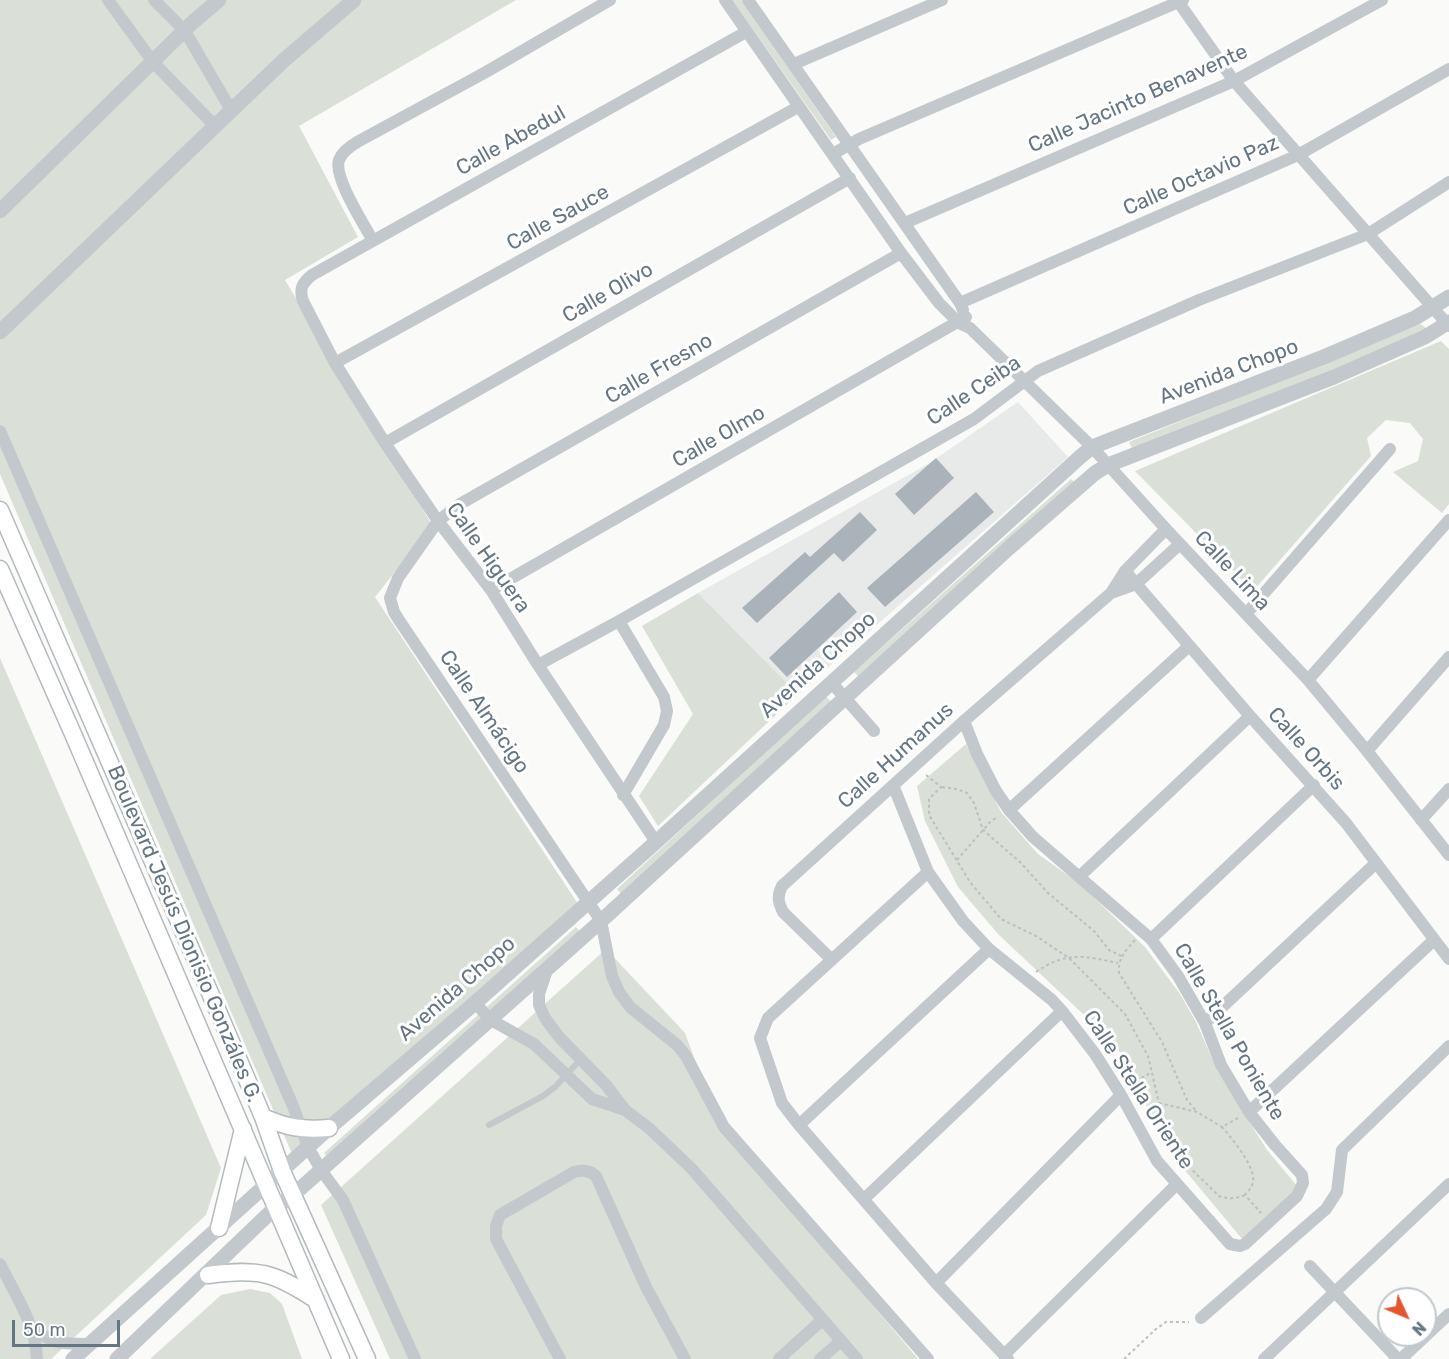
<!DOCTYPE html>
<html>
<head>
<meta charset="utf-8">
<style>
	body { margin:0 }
	#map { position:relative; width:1449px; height:1359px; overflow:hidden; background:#fafaf8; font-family:Rubik,sans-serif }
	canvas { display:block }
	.north { position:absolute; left:1377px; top:1287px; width:60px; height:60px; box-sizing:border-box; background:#fff; border:2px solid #c1c8cd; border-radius:50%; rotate:134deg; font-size:16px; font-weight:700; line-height:24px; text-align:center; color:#657683 }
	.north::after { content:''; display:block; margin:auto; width:21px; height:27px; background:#e4572e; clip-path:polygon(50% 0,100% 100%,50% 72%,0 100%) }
	.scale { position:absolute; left:12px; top:1320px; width:108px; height:27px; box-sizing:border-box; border:3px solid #657683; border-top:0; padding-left:8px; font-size:18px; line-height:21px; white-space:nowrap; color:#657683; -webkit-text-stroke:4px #fff; paint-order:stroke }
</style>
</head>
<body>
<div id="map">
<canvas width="1449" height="1359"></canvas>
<div class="north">N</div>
<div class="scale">50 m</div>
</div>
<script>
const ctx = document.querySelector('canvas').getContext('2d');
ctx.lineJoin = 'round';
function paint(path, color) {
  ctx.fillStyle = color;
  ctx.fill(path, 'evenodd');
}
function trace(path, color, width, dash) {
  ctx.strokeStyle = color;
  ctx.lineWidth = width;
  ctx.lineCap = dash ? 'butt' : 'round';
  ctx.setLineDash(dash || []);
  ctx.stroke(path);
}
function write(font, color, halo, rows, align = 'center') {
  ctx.font = font + ' Rubik,sans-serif';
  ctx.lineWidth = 6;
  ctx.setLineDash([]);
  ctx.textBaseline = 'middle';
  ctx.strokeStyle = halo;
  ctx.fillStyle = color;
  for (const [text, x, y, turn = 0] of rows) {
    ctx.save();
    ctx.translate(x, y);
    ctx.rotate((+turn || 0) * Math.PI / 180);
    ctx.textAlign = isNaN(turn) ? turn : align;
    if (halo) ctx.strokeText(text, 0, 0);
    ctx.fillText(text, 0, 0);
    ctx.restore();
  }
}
paint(new Path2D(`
	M 1018,402 L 1068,457 L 798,694 L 698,593 L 928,464 Z`), '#e8e9e9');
paint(new Path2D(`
	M 0,0 L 516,0 L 299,126 L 358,237 L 285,280 L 432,525 L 375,597 L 578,904 L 293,1156 L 0,474 Z
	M 732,0 L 741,0 L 836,137 L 831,140 Z
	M 1421,324 L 1429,331 L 1133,450 L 1129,442 Z
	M 1441,341 L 1449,349 L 1449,504 L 1442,513 L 1393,472 L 1418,461 L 1423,439 L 1410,423 L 1386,420 L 1367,438 L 1371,456 L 1253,591 L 1135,471 Z
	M 1071,479 L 1078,485 L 860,678 L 854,672 Z
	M 698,593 L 798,694 L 658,826 L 639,796 L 693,714 L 642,626 Z
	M 0,658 L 221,1168 L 206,1215 L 51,1359 L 0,1359 Z
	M 826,696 L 832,703 L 622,895 L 617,889 Z
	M 966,744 L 1001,812 L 1038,854 L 1080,884 L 1145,947 L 1180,994 L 1196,1022 L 1217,1070 L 1267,1150 L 1298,1187 L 1243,1240 L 1168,1150 L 1116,1045 L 999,935 L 958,887 L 925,821 L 917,786 Z
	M 576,927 L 580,932 L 328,1159 L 324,1153 Z
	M 606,949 L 685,1033 L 717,1120 L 918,1359 L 390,1359 L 321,1205 Z
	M 250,1289 L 270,1293 L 282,1304 L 302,1359 L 150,1359 L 221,1295 Z`), '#dadfd7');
paint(new Path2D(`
	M 936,458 L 954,478 L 914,515 L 895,494 Z
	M 976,492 L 994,512 L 885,607 L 867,588 Z
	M 860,512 L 877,530 L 843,562 L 834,553 L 757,623 L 742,608 L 805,552 L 810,557 Z
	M 839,592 L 857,612 L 787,677 L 769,658 Z`), '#aab3b9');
const secondary = new Path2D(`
	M 0,510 L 217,1009 L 263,1117 L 282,1171 L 367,1359
	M 0,569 L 73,734 L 341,1359
	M 263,1117 C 288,1128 302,1130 329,1128
	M 219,1228 L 243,1129
	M 208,1275 C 258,1268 274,1272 316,1300`);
trace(secondary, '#b3babf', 19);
trace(new Path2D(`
	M 926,775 L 941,787 L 929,799 L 929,815 L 970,882 L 1001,919 L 1036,936 L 1069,958 L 1125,1014 L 1148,1056 L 1164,1125 L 1174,1148 L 1183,1161 L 1219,1196 C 1228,1199 1236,1199 1245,1195
	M 942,787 L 957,789 L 967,793 L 974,803 L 983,830 L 1020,862 L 1048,893 L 1094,931 L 1109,950 L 1121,956
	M 957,860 L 991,821 L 998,817
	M 1135,940 C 1125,951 1118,958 1119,973 L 1162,1042 L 1187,1100 L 1197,1112
	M 1036,972 C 1066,951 1085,956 1118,963
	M 1131,1084 L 1152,1072
	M 1159,1103 L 1197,1112 L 1222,1127
	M 1238,1118 L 1222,1127 C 1231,1137 1252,1163 1253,1177 C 1254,1185 1250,1189 1245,1195 L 1261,1213
	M 1124,1359 L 1156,1329 L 1166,1322 L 1189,1322`), '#bbbfc2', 2, [3, 3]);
trace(new Path2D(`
	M 489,1125 L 543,1096 L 555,1087 L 580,1060`), '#c3c8cc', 6);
trace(new Path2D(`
	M 108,0 L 153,62 L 215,126
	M 154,0 L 185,31 L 231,110
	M 725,0 L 901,253 L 939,303 L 959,323 L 970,328 L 1092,447 L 1166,529 L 1308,680 L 1367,751 L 1449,855
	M 748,0 L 960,303 L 963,310
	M 1177,0 L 1234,81 L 1449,326
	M 794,64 L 942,0
	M 833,154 L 859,139 L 1183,0
	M 905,223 L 1234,81 L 1382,0
	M 373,241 C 364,224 333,177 339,160 C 342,151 352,145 359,141 L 486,72 L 610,0
	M 901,253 L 460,504 L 438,521 L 398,578 L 390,598 L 394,612 L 399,620 L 601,921 L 612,976 L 619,992 L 630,1007 L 677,1045 L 686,1056 L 724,1127 L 928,1359
	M 960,303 L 1298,155 L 1449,69
	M 335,363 L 798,107
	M 0,431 L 293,1106 L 308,1147 L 321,1170 L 343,1200 L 415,1359
	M 385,443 L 850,178
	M 1125,571 L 1250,716 L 1346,823 L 1449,959
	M 491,590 L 966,317
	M 1111,593 L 1136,584 L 1180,544
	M 1246,614 L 1390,449
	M 619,621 L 664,697 L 667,711 L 664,725 L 623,795
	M 538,665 L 619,621 L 974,419 L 1038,371 L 1199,300 L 1368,234 L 1449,182
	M 1308,680 L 1449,520
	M 831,682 L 874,731
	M 1367,751 L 1449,657
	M 893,785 L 928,872 L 963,921 L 989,949 L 1052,1000 L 1062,1011 L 1095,1054 L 1121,1095 L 1157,1161 L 1230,1244 L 1240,1246 L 1245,1244 L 1297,1196 L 1303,1183 L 1302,1175 L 1275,1145 L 1249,1112 L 1221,1065 L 1205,1023 L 1178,976 L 1151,939 L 1033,837 L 1009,810 L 996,791 L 977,754 L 964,721
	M 1009,810 L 1189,646
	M 1421,820 L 1449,789
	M 656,842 L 538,665 L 491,590 L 438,521 L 385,443 L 335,363 L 303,301 C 299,289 302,283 312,275 L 746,32
	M 928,872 L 768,1018 L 760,1038 L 782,1103 L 799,1125 L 936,1283 L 1008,1359
	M 1080,876 L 1250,716
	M 1151,939 L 1314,785
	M 832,960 L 783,912 C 778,902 777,896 782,886 L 964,721 L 1111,593 L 1125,571 L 1166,529
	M 547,970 L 539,994 L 539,1005 L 545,1018 L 559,1037 L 606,1085 L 625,1110 L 649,1128 L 692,1169 L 857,1359
	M 475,1003 L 491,1020 L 534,1044 L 592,1099 L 625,1110
	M 1205,1023 L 1376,863
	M 1249,1112 L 1434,940
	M 799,1125 L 989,949
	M 864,1199 L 1062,1011
	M 0,1264 C 15,1294 36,1325 37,1359
	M 1310,1266 L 1398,1359
	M 936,1283 L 1121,1095
	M 1201,1318 L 1326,1209 L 1337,1192 L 1342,1150 L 1449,1046
	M 32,1328 C 56,1346 61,1343 90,1344
	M 1004,1355 L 1176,1185
	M 560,1359 L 496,1239 L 496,1226 L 500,1215 L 574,1172 C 583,1170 589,1170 596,1176 L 646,1287 L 685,1359
	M 779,1359 L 822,1320
	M 820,1359 L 841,1341
	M 1264,1359 L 1449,1184
	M 1401,1359 L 1449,1314`), '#c3c8cc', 12);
trace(new Path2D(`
	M 0,211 L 193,22 L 219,0
	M 0,332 L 283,61 L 354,0
	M 73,1359 L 329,1128 L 475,1003 L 656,842 L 1080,457 L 1092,447 L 1326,356 L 1415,318 L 1449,297
	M 117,1359 L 276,1207 L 293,1195 L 601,921 L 1010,547 L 1095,473 L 1108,465 L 1334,377 L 1425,337 L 1449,322`), '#c3c8cc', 15);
trace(secondary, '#fff', 16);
write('21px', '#657683', '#fff', [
	["Calle Jacinto Benavente",1138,99,-24],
	["Calle Abedul",511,141,-29],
	["Calle Octavio Paz",1201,176,-24],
	["Calle Sauce",558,218,-29],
	["Calle Olivo",608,293,-30],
	["Calle Fresno",659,369,-30],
	["Avenida Chopo",1229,372,-21],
	["Calle Ceiba",974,391,-34],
	["Calle Olmo",719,437,-30],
	["Calle Higuera",488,558,55],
	["Calle Lima",1232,571,47],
	["Avenida Chopo",818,665,-42],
	["Calle Almácigo",484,712,56],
	["Calle Orbis",1306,749,48],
	["Calle Humanus",896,756,-42],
	["Boulevard Jesús Dionisio Gonzáles G.",184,934,67],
	["Avenida Chopo",457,989,-41],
	["Calle Stella Poniente",1229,1032,60],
	["Calle Stella Oriente",1138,1090,57]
]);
</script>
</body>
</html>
